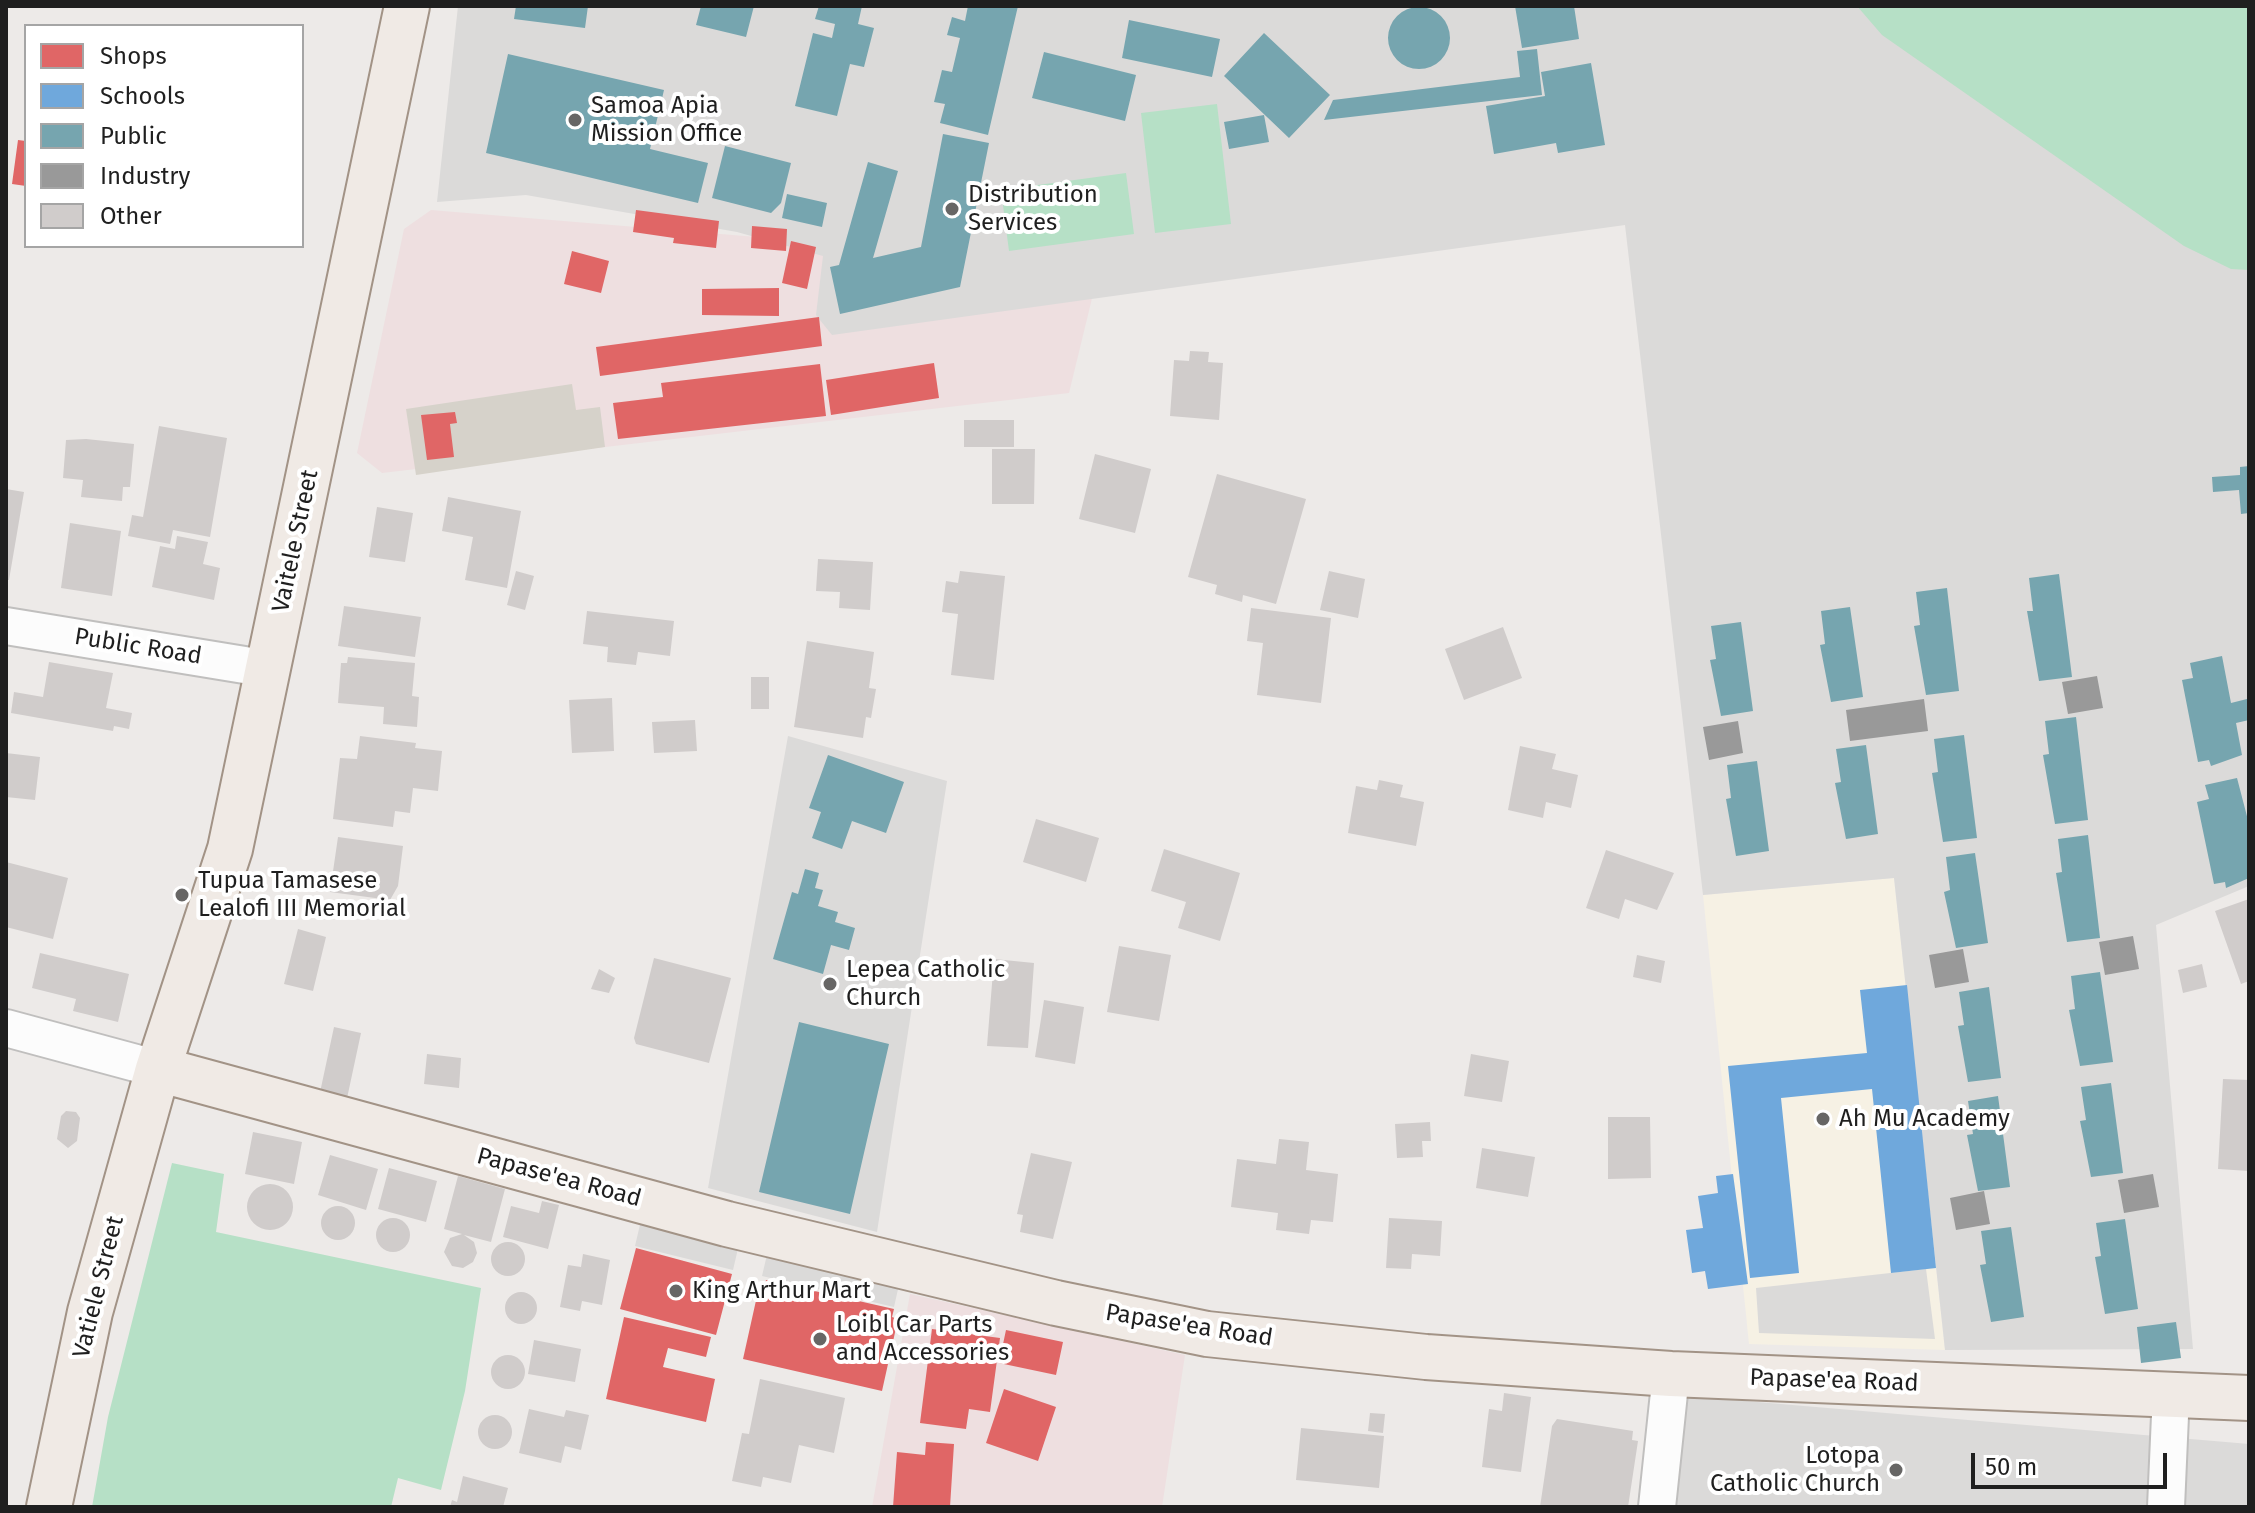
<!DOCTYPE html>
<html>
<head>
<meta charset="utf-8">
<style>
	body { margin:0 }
	#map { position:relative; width:2255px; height:1513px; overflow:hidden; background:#edeae8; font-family:"Fira Sans",sans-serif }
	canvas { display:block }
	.frame { position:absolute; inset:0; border:8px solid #1f1f1f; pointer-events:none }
	.legend { position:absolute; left:24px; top:24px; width:280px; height:224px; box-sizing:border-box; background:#fff; border:2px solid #a5a5a5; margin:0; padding:10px 14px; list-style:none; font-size:24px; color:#1f1f1f }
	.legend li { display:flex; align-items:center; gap:16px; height:40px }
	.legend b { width:40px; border:2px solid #a5a5a5 }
	.scale { position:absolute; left:1971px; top:1453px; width:196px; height:36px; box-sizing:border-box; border:4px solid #1f1f1f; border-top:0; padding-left:10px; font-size:24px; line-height:28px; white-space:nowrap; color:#1f1f1f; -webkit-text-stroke:6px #fff; paint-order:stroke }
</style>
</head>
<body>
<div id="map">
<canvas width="2255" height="1513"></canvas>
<div class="frame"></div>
<ul class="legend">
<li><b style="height:22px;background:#e06666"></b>Shops</li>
<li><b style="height:22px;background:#6fa8dc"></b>Schools</li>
<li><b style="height:22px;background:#76a5af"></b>Public</li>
<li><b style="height:22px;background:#999"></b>Industry</li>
<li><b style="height:22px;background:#d0cccb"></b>Other</li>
</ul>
<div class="scale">50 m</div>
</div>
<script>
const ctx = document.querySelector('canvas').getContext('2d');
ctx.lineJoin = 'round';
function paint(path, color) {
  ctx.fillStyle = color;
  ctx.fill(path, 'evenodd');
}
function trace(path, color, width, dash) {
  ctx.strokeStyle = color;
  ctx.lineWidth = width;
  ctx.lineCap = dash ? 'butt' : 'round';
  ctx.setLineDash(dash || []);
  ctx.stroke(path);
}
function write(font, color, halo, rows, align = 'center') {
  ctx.font = font + ' "Fira Sans",sans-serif';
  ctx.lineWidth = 8;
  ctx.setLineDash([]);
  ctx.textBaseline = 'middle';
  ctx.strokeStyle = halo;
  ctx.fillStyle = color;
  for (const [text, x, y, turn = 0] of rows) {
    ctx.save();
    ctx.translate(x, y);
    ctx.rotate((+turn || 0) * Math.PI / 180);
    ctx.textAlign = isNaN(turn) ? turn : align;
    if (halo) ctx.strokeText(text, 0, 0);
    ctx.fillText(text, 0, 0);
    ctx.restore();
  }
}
paint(new Path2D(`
	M 431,210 L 829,243 L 1096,282 L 1069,393 L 382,473 L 357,453 L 404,229 Z
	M 910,1294 L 1185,1355 L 1162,1507 L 872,1507 Z`), '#eedfe0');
paint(new Path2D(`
	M 1894,878 L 1945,1350 L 1749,1344 L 1703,895 Z`), '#f6f1e4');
paint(new Path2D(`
	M 458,6 L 2249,6 L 2249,886 L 2156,925 L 2193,1349 L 1945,1350 L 1894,878 L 1703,895 L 1625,225 L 832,335 L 816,315 L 823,256 L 737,232 L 526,195 L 437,202 Z
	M 788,736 L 947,781 L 877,1232 L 708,1188 Z
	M 642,1216 L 740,1240 L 733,1270 L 635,1246 Z
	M 769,1246 L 901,1276 L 894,1307 L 762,1276 Z
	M 1926,1269 L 1935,1339 L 1759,1333 L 1756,1288 Z
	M 1652,1393 L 2249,1444 L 2249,1507 L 1637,1507 Z`), '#dbdad9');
paint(new Path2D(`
	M 572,384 L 576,410 L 600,407 L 605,447 L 416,475 L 406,409 Z`), '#d6d2ca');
paint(new Path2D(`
	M 1857,6 L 2249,6 L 2249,270 L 2231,269 L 2184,246 L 1882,35 Z
	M 1217,104 L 1231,224 L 1155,233 L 1141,113 Z
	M 1126,173 L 1134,234 L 1009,251 L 1001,190 Z
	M 172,1163 L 224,1174 L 216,1232 L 481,1288 L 465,1391 L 441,1490 L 398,1478 L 391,1507 L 92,1507 L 108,1417 Z`), '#b6e0c6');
paint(new Path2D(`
	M 18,140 L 26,141 L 26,186 L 12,184 Z
	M 636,210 L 719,221 L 716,248 L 673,243 L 674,238 L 633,232 Z
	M 752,226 L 787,229 L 786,251 L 751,248 Z
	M 791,241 L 816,247 L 807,289 L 782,283 Z
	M 572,251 L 609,261 L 601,293 L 564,284 Z
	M 779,288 L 779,316 L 702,315 L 702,289 Z
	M 819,317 L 822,346 L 600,376 L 596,347 Z
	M 934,363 L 939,398 L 831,415 L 826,380 Z
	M 820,364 L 826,416 L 618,439 L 613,403 L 663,397 L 661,383 Z
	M 455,412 L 457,423 L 450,424 L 454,457 L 427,460 L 421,415 Z
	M 636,1248 L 732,1274 L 716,1335 L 620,1309 Z
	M 766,1280 L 894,1309 L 892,1317 L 898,1319 L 882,1391 L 743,1359 L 759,1287 L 764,1288 Z
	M 624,1317 L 711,1337 L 706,1357 L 668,1348 L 663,1367 L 715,1379 L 706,1422 L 606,1399 Z
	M 932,1329 L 1000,1338 L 990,1412 L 969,1409 L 966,1429 L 920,1423 Z
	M 1006,1330 L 1063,1342 L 1056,1375 L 999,1363 Z
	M 1004,1389 L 1056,1407 L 1038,1461 L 986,1443 Z
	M 926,1442 L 954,1444 L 950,1507 L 893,1507 L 897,1452 L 925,1455 Z`), '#e06666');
paint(new Path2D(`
	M 1907,985 L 1936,1268 L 1891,1273 L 1872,1089 L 1781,1098 L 1799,1273 L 1750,1278 L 1728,1066 L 1867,1053 L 1860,990 Z
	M 1733,1174 L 1748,1284 L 1708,1289 L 1705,1271 L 1692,1273 L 1686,1230 L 1703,1228 L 1698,1196 L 1718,1193 L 1716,1176 Z`), '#6fa8dc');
paint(new Path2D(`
	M 516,6 L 588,6 L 585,28 L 514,19 Z
	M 701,6 L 754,6 L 746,37 L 696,25 Z
	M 819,6 L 862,6 L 858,24 L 874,28 L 864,67 L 850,64 L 837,116 L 795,106 L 813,33 L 832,38 L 835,24 L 815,19 Z
	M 968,6 L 1018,6 L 988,135 L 940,123 L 945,104 L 934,102 L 942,70 L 952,72 L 960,38 L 947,35 L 952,17 L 965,21 Z
	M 1515,6 L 1574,6 L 1579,39 L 1522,48 Z
	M1388 38a31 31 0 1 1 62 0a31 31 0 1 1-62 0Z
	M 1129,20 L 1220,39 L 1212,77 L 1122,58 Z
	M 1264,33 L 1330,95 L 1289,138 L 1224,76 Z
	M 1537,49 L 1542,95 L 1324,120 L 1333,100 L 1520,77 L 1517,51 Z
	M 1044,52 L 1136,75 L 1125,121 L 1032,98 Z
	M 508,54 L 664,90 L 650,149 L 708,163 L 698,203 L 486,153 Z
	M 1591,63 L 1605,145 L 1558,153 L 1556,143 L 1494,154 L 1486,106 L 1545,96 L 1541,72 Z
	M 1264,115 L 1269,142 L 1229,149 L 1224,122 Z
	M 943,134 L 989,143 L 960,287 L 840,314 L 830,267 L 839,265 L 868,162 L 898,171 L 873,258 L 921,247 Z
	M 725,146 L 791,163 L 781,203 L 771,213 L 712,198 Z
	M 787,194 L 827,203 L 822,227 L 782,218 Z
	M 2249,466 L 2249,513 L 2241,514 L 2239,490 L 2213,492 L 2212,477 L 2240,475 L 2240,467 Z
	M 2059,574 L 2072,677 L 2039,681 L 2027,611 L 2033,611 L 2029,578 Z
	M 1947,588 L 1959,691 L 1926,695 L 1914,626 L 1920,625 L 1916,592 Z
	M 1850,607 L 1863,697 L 1831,702 L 1820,645 L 1825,644 L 1821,611 Z
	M 1741,622 L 1753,711 L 1721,716 L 1710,660 L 1716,659 L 1711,626 Z
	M 2222,656 L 2231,703 L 2247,699 L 2249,720 L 2236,723 L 2242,755 L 2211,766 L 2209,760 L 2198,762 L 2182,680 L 2193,678 L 2190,663 Z
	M 2076,717 L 2088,820 L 2055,824 L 2043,755 L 2049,754 L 2045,721 Z
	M 1964,735 L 1977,838 L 1943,842 L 1932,773 L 1938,772 L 1934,739 Z
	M 1866,745 L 1878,834 L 1846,839 L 1835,783 L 1841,782 L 1836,749 Z
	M 828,755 L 904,782 L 886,833 L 852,821 L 842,849 L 812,838 L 821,812 L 809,808 Z
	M 1757,761 L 1769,851 L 1736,856 L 1726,799 L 1731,798 L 1727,765 Z
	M 2237,778 L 2249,824 L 2249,878 L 2226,888 L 2225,882 L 2214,884 L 2197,802 L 2209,799 L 2205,785 Z
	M 2088,835 L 2100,938 L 2067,942 L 2056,873 L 2062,872 L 2058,839 Z
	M 1975,853 L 1988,943 L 1956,948 L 1944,892 L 1950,890 L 1946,857 Z
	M 805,869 L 819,873 L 815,888 L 823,890 L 818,906 L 838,912 L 835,922 L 855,928 L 849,950 L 831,945 L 823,974 L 773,959 L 792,892 L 798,894 Z
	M 2100,972 L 2113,1062 L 2080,1066 L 2069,1010 L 2075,1009 L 2071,976 Z
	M 1989,987 L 2001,1078 L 1968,1082 L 1958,1026 L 1964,1025 L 1959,992 Z
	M 799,1022 L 889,1044 L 850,1214 L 759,1192 Z
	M 2111,1083 L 2123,1173 L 2091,1177 L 2080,1121 L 2086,1120 L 2081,1087 Z
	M 1998,1096 L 2010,1187 L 1978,1191 L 1967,1135 L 1973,1134 L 1968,1101 Z
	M 2125,1219 L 2138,1309 L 2105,1314 L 2095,1257 L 2101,1256 L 2096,1223 Z
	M 2011,1227 L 2024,1317 L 1991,1322 L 1980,1265 L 1986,1264 L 1981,1231 Z
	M 2176,1322 L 2181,1358 L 2141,1363 L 2137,1327 Z`), '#76a5af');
paint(new Path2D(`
	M 2097,676 L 2103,708 L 2068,714 L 2062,682 Z
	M 1924,699 L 1928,731 L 1850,741 L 1846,710 Z
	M 1738,721 L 1743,753 L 1709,760 L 1703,727 Z
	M 2133,936 L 2139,969 L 2105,975 L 2099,942 Z
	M 1963,949 L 1969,982 L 1935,988 L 1929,955 Z
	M 2153,1174 L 2159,1207 L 2124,1213 L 2118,1180 Z
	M 1984,1191 L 1990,1224 L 1956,1230 L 1950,1198 Z`), '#999');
paint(new Path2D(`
	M 1190,351 L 1209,352 L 1208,362 L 1223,363 L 1219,420 L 1170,416 L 1174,360 L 1189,361 Z
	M 964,420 L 1014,420 L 1014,447 L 964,447 Z
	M 159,426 L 227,438 L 210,537 L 173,530 L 170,544 L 128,536 L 132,515 L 143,517 Z
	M 86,439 L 134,444 L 130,487 L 123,487 L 122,501 L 81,497 L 83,480 L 63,478 L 66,440 Z
	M 992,449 L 1035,449 L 1034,504 L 992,504 Z
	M 1095,454 L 1151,469 L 1135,533 L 1079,519 Z
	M 1217,474 L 1306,499 L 1276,604 L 1243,595 L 1242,602 L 1215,594 L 1217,585 L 1188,577 Z
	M 6,489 L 24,492 L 9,580 L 6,580 Z
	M 448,497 L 521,511 L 507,588 L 465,580 L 473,537 L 442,531 Z
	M 377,507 L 413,513 L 405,562 L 369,557 Z
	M 70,523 L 121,531 L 112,596 L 61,588 Z
	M 177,536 L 208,542 L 203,564 L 220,568 L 214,600 L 152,587 L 160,546 L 175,549 Z
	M 818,559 L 873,562 L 870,610 L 839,608 L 840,592 L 816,591 Z
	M 516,571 L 534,576 L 525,610 L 507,605 Z
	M 960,571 L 1005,576 L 994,680 L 951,675 L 958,614 L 942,612 L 946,581 L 958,583 Z
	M 1329,571 L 1365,579 L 1358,618 L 1320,610 Z
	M 344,606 L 421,617 L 415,657 L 338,646 Z
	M 1251,608 L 1331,618 L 1321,703 L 1257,695 L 1263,643 L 1247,641 Z
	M 587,611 L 674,621 L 670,656 L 638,652 L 636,665 L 607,662 L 608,647 L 583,644 Z
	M 1503,627 L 1522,678 L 1464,700 L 1445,649 Z
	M 807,641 L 874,652 L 869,688 L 876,689 L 871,718 L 866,717 L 863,738 L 794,727 Z
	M 348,657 L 415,663 L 412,696 L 419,697 L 417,727 L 383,724 L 384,707 L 338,703 L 341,663 L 347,663 Z
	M 49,662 L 113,673 L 106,708 L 132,713 L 129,729 L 114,726 L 113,731 L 11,713 L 14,692 L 43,697 Z
	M 751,677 L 769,677 L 769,709 L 751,709 Z
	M 612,698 L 614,751 L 572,753 L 569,700 Z
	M 695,720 L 697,751 L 654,753 L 652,722 Z
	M 360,736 L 416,743 L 415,748 L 442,751 L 438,791 L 413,788 L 410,813 L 395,811 L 393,827 L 333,819 L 340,758 L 357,759 Z
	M 1520,746 L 1556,754 L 1552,769 L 1578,775 L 1571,808 L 1546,802 L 1543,818 L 1508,810 Z
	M 6,753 L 40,757 L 35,800 L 6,797 Z
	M 1379,780 L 1403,785 L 1400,797 L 1424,802 L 1416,846 L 1348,833 L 1356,786 L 1377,790 Z
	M 1036,819 L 1099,838 L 1086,882 L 1023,862 Z
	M 338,837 L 403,846 L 398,886 L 390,900 L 330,892 Z
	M 1164,849 L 1240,873 L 1220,941 L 1178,928 L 1186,902 L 1151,891 Z
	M 1606,850 L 1674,873 L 1657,910 L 1625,899 L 1619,919 L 1586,908 Z
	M 6,862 L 68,878 L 53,939 L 6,927 Z
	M 2249,899 L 2249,981 L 2241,984 L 2215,911 Z
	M 298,929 L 326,937 L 313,991 L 284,984 Z
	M 1119,946 L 1171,955 L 1159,1021 L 1107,1012 Z
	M 40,953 L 129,974 L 118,1022 L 73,1011 L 76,999 L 32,988 Z
	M 1637,955 L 1665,961 L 1661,983 L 1633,977 Z
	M 654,958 L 731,978 L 709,1063 L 636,1044 L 634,1038 Z
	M 994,959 L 1034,963 L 1028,1048 L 987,1046 Z
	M 2202,964 L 2207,987 L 2183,993 L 2178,970 Z
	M 599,969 L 615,978 L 609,993 L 591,989 Z
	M 1044,1000 L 1084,1007 L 1075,1064 L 1035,1057 Z
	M 334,1027 L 361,1033 L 346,1103 L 319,1097 Z
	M 427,1054 L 461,1058 L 459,1088 L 424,1084 Z
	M 1471,1054 L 1509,1061 L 1502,1102 L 1464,1096 Z
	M 2223,1079 L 2249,1080 L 2249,1171 L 2218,1169 Z
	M 66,1111 L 76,1112 L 80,1118 L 77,1141 L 68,1148 L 57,1139 L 61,1116 Z
	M 1608,1117 L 1650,1117 L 1651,1178 L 1608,1179 Z
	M 1430,1122 L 1431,1141 L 1422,1141 L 1423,1157 L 1397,1158 L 1395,1124 Z
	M 253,1132 L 302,1142 L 294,1184 L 245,1174 Z
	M 1279,1139 L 1309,1142 L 1306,1170 L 1338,1174 L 1333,1222 L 1311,1220 L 1309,1234 L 1276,1230 L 1278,1213 L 1231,1207 L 1237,1159 L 1276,1164 Z
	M 1482,1148 L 1535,1157 L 1528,1197 L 1476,1188 Z
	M 1031,1153 L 1072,1162 L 1053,1239 L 1020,1232 L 1023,1215 L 1017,1214 Z
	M 330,1155 L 378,1169 L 366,1210 L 318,1195 Z
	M 389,1168 L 437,1181 L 426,1222 L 378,1209 Z
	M 458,1176 L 505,1189 L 491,1242 L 464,1235 L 474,1242 L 477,1253 L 473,1262 L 463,1268 L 452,1266 L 444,1252 L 450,1238 L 462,1234 L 444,1229 Z
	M247 1207a23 23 0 1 1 46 0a23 23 0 1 1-46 0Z
	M 542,1201 L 559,1205 L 548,1249 L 503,1237 L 511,1206 L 539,1213 Z
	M321 1223a17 17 0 1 1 34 0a17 17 0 1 1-34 0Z
	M 1389,1218 L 1442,1221 L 1440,1256 L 1412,1254 L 1411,1269 L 1386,1268 Z
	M376 1235a17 17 0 1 1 34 0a17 17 0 1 1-34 0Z
	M491 1259a17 17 0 1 1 34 0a17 17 0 1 1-34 0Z
	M 583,1254 L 610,1260 L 602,1305 L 582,1301 L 580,1311 L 560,1307 L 568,1265 L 581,1267 Z
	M505 1308a16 16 0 1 1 32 0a16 16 0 1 1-32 0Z
	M 534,1340 L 581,1349 L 575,1382 L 528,1374 Z
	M491 1372a17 17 0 1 1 34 0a17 17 0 1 1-34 0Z
	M 760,1379 L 845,1398 L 834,1453 L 799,1445 L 791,1483 L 763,1477 L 761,1487 L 732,1481 L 742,1433 L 749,1434 Z
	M 1504,1393 L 1531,1397 L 1521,1472 L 1482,1467 L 1489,1409 L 1502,1411 Z
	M 529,1409 L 564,1417 L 566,1410 L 589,1415 L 581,1450 L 565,1446 L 561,1463 L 519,1453 Z
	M 1370,1413 L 1385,1414 L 1383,1433 L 1368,1431 Z
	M478 1432a17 17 0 1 1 34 0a17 17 0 1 1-34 0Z
	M 1557,1419 L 1633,1431 L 1632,1440 L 1638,1441 L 1628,1507 L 1540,1507 L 1552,1426 Z
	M 1301,1428 L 1384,1436 L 1379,1488 L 1296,1480 Z
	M 463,1476 L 508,1488 L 503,1507 L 450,1507 L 452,1500 L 457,1502 Z`), '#d0cccb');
const minor = new Path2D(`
	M 6,626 L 269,669
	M 6,1028 L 158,1069
	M 1657,1507 L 1671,1374
	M 2166,1507 L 2171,1393`);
const major = new Path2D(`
	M 158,1069 L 727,1224 L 1056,1303 L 1207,1334 L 1426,1357 L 1671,1374 L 2249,1398
	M 49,1507 L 90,1312 L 158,1069 L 230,849 L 407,6`);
trace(minor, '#c0bfbe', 40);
trace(major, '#a29386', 48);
trace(minor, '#fcfcfc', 36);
trace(major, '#f0eae5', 44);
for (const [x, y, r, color] of [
	[575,120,8,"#676665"],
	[952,209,8,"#676665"],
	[182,895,8,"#676665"],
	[830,984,8,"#676665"],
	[1823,1119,8,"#676665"],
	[676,1291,8,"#676665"],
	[820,1339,8,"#676665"],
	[1896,1470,8,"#676665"]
]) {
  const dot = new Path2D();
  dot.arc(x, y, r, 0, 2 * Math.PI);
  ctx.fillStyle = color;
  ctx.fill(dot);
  trace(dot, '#fff', 3);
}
write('24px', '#1f1f1f', '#fff', [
	["Samoa Apia",591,106],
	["Mission Office",591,134],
	["Distribution",968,195],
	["Services",968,223],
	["Tupua Tamasese",198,881],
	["Lealofi III Memorial",198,909],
	["Lepea Catholic",846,970],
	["Church",846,998],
	["Ah Mu Academy",1839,1119],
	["King Arthur Mart",692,1291],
	["Loibl Car Parts",836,1325],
	["and Accessories",836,1353],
	["Lotopa",1880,1456,"right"],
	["Catholic Church",1880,1484,"right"]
], 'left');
write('24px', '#1f1f1f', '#fff', [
	["Vaitele Street",296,541,-78],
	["Public Road",138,647,9],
	["Papase'ea Road",559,1178,15],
	["Vatiele Street",99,1287,-76],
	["Papase'ea Road",1189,1326,9],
	["Papase'ea Road",1834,1381,2]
]);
</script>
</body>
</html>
